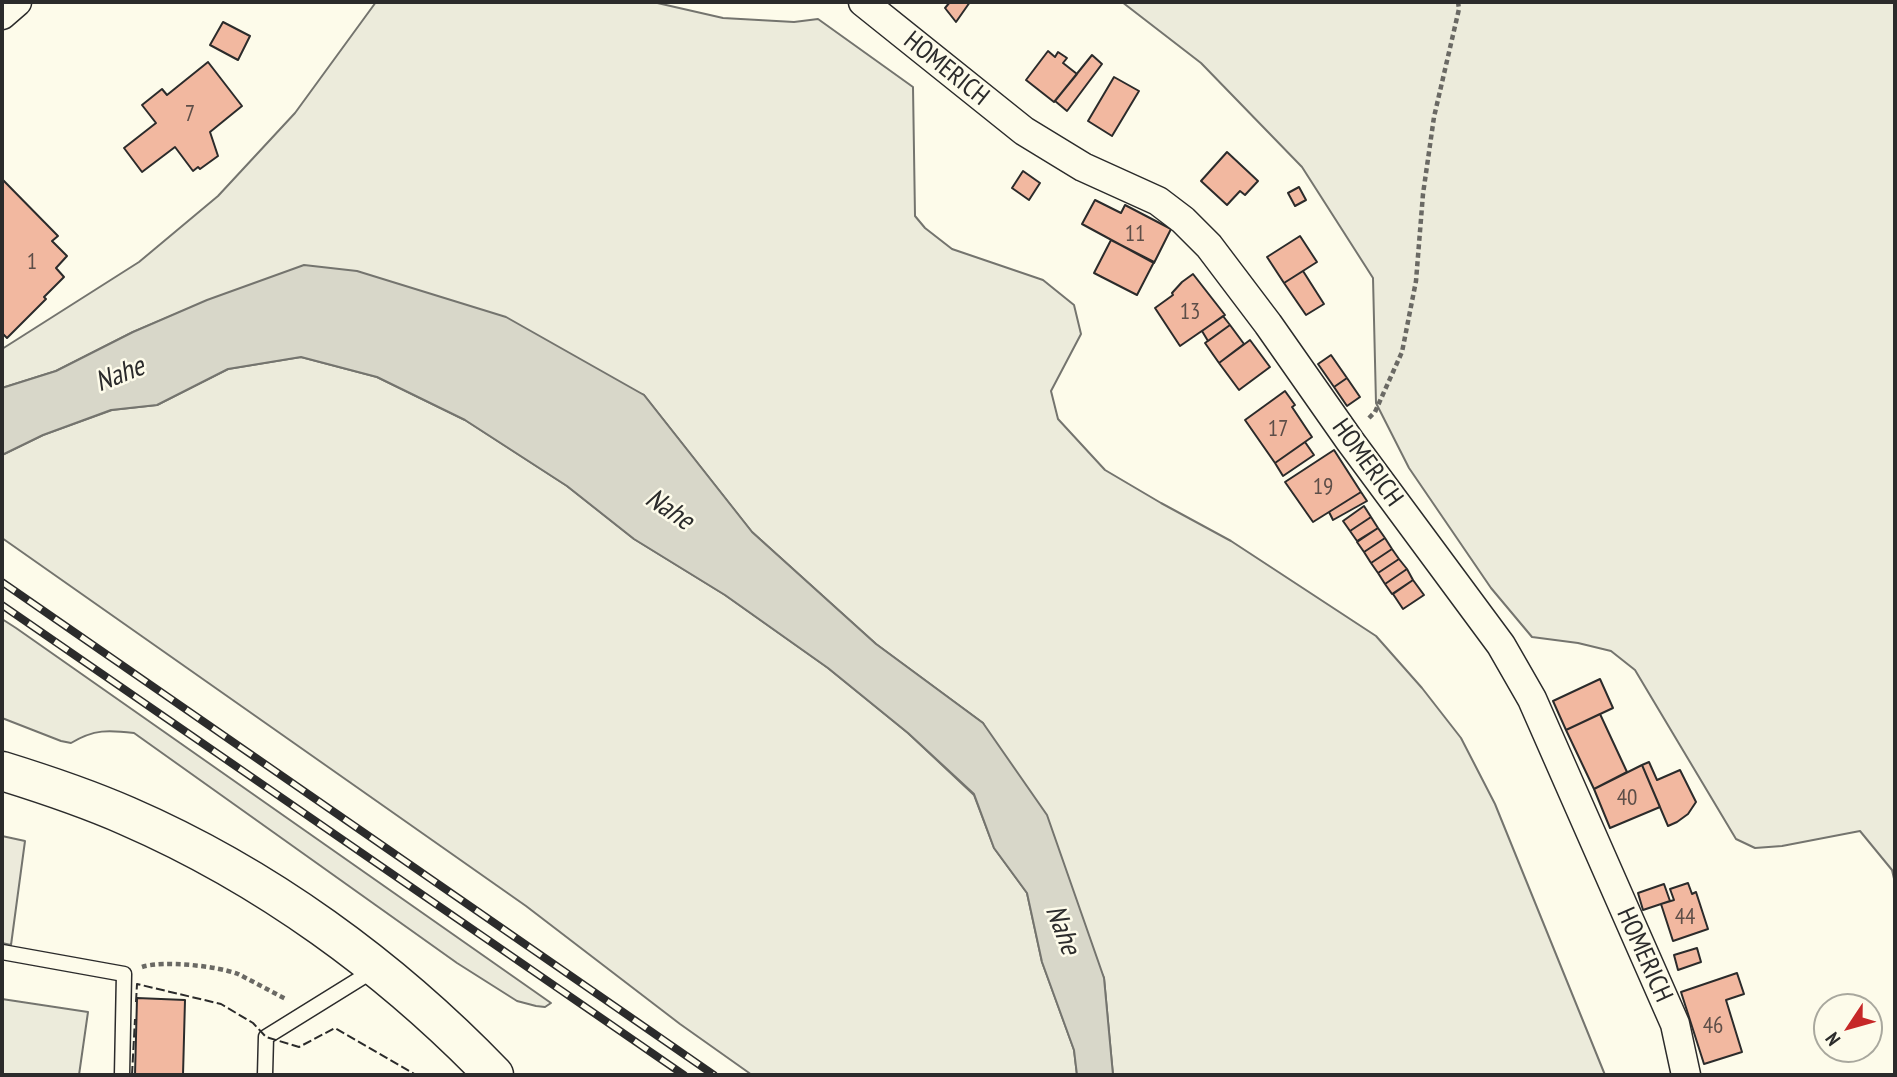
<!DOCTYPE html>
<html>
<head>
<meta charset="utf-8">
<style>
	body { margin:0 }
	#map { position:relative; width:1897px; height:1077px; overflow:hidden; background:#fdfbea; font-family:"PT Sans Narrow",sans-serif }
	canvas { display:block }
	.frame { position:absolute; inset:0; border:4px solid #2b2b2b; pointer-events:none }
	.north { position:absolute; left:1813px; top:993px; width:70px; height:70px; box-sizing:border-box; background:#fdfbea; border:2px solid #a9a89e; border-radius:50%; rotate:234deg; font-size:19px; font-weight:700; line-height:28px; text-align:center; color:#2b2b2b }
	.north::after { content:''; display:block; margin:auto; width:24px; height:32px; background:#c62828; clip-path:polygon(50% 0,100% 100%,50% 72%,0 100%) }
</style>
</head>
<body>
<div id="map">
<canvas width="1897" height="1077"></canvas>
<div class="frame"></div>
<div class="north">N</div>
</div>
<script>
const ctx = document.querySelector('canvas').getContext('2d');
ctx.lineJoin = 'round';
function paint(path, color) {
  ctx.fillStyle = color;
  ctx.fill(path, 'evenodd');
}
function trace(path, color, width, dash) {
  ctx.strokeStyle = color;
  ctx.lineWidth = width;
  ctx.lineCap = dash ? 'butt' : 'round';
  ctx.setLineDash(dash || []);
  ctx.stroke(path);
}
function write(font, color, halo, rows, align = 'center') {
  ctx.font = font + ' "PT Sans Narrow",sans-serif';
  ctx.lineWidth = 5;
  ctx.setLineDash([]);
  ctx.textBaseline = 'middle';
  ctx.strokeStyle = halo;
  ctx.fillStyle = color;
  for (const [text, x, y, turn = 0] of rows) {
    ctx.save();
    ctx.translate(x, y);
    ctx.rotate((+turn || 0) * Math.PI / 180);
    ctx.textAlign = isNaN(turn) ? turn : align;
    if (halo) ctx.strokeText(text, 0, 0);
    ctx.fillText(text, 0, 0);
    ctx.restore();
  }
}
const green = new Path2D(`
	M 376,2 L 653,2 L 723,18 L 794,22 L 818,19 L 913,87 L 915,216 L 925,228 L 952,249 L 1043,280 L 1074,305 L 1081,334 L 1051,391 L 1058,419 L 1105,470 L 1161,503 L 1231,541 L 1376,636 L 1422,688 L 1461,738 L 1495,804 L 1605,1075 L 1113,1075 L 1104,978 L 983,723 L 876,644 L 752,532 L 644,395 L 304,266 L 207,301 L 133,332 L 56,371 L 2,388 L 2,349 L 139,262 L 218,196 L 295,113 Z
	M 1122,2 L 1895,2 L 1895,883 L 1892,870 L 1860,831 L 1782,846 L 1755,848 L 1736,839 L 1635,670 L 1611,651 L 1578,643 L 1532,637 L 1491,588 L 1409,468 L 1376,403 L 1373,278 L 1302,167 L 1201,63 Z
	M 301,357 L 377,377 L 465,420 L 567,486 L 634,539 L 725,595 L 828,668 L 908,733 L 974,795 L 994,848 L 1027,893 L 1042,962 L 1074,1050 L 1077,1075 L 752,1075 L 680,1024 L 526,906 L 2,538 L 2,455 L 43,435 L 112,410 L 157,405 L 228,369 Z
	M 2,619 L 16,628 L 551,1003 L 545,1007 L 536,1006 L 517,1001 L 457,963 L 134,733 C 109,730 94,729 71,743 L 61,741 L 2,718 Z
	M 2,999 L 88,1012 L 79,1075 L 2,1075 Z`);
paint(green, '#ecebdb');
trace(green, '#74746e', 2);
const parking = new Path2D(`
	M 2,836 L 25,841 L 11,945 L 2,943 Z`);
paint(parking, '#eceadb');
trace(parking, '#74746e', 2);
const water = new Path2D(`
	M 304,265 L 357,271 L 506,317 L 644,395 L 752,532 L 876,644 L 983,723 L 1047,815 L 1104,978 L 1113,1075 L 1077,1075 L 1074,1050 L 1042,962 L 1027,893 L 994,848 L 974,794 L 908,733 L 828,668 L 725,595 L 634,539 L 567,486 L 465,420 L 377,377 L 301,357 L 228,369 L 157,405 L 111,410 L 43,435 L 2,455 L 2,388 L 56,371 L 133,332 L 207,300 Z`);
paint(water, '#d8d7c9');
trace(water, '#74746e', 2);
const building = new Path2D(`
	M 950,2 L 970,2 L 956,22 L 945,8 Z
	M 223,22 L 250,36 L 238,60 L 210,45 Z
	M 1048,51 L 1055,57 L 1058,52 L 1067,58 L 1063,63 L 1077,74 L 1054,102 L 1026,80 Z
	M 1092,55 L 1102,64 L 1067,111 L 1055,101 Z
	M 208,62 L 242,106 L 210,132 L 218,156 L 200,169 L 198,167 L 193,171 L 175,147 L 142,172 L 124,148 L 156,123 L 142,105 L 162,89 L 167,95 Z
	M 1114,77 L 1139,91 L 1112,136 L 1088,121 Z
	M 1227,152 L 1258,181 L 1245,195 L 1240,191 L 1227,205 L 1201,181 Z
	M 1023,171 L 1040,183 L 1029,200 L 1012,188 Z
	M 2,179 L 58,236 L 52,241 L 67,256 L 56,268 L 64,277 L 44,297 L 46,299 L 7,338 L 2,333 Z
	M 1299,187 L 1306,200 L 1295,206 L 1288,193 Z
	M 1095,200 L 1121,213 L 1125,205 L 1171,229 L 1154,263 L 1082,224 Z
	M 1300,236 L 1317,262 L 1284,283 L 1267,257 Z
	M 1111,240 L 1154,262 L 1137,295 L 1094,273 Z
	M 1303,271 L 1324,304 L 1306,315 L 1284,283 Z
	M 1193,274 L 1225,315 L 1180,346 L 1155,308 L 1173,295 L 1172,293 L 1182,282 Z
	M 1223,316 L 1230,325 L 1208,341 L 1202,331 Z
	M 1230,325 L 1244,344 L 1219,363 L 1205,343 Z
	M 1250,340 L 1270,367 L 1239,390 L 1219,363 Z
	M 1331,355 L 1347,378 L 1334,387 L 1318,364 Z
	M 1347,378 L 1360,397 L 1347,406 L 1334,387 Z
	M 1285,391 L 1295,405 L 1292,407 L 1312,437 L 1275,463 L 1245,420 Z
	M 1305,442 L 1314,455 L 1283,476 L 1275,463 Z
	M 1334,450 L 1361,492 L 1313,522 L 1285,482 Z
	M 1361,492 L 1367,501 L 1333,520 L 1329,512 Z
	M 1364,506 L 1371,517 L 1350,531 L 1343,521 Z
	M 1371,517 L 1378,528 L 1357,541 L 1350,531 Z
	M 1378,528 L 1385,538 L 1364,552 L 1357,542 Z
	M 1385,538 L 1392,549 L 1371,563 L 1364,552 Z
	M 1392,549 L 1399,559 L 1378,573 L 1371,563 Z
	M 1399,559 L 1407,569 L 1385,584 L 1378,573 Z
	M 1407,569 L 1413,580 L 1392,594 L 1385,584 Z
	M 1413,580 L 1424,595 L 1403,609 L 1393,594 Z
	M 1600,679 L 1613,708 L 1566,730 L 1553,701 Z
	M 1600,714 L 1627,772 L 1594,789 L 1566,730 Z
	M 1649,762 L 1657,780 L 1680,770 L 1696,802 L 1688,814 L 1677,822 L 1668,826 L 1642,765 Z
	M 1642,765 L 1660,807 L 1610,828 L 1594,789 Z
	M 1688,883 L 1692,894 L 1696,892 L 1708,929 L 1673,941 L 1661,904 L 1674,900 L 1670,889 Z
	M 1664,884 L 1670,901 L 1643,910 L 1638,893 Z
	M 1697,948 L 1701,962 L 1678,970 L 1674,955 Z
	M 1737,973 L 1744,994 L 1726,1000 L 1742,1052 L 1704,1064 L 1681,992 Z
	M 137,998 L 185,1000 L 183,1075 L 135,1075 Z`);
paint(building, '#f2b8a0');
trace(building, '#2b2b2b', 2);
const service = new Path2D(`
	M 2,952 L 124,974 L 122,1075
	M 265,1075 L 266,1037 L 374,970`);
const minor = new Path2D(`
	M 863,2 L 1024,131 L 1083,167 L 1158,201 L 1183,220 L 1209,246 L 1268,324 L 1350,441 L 1501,645 L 1532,699 L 1675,1024 L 1686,1075
	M 2,15 L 17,2`);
const primary = new Path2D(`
	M 2,771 C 44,784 86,798 127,816 C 265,876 390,967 494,1075`);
trace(service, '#2b2b2b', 17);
trace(minor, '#2b2b2b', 31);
trace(primary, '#2b2b2b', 41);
trace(new Path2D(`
	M 1369,418 L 1375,412 L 1402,352 L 1416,281 L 1423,194 L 1434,117 L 1459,9 L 1458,2
	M 142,967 C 163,960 217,966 238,974 C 254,982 270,991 286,999`), '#6a6964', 4.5, [5, 3.5]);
trace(service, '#fdfbea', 14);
trace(minor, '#fdfbea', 28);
trace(primary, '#fdfbea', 38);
const rail = new Path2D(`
	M 2,582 L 714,1075
	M 2,605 L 684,1075`);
trace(rail, '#2b2b2b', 8);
trace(rail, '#fdfbea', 5, [16]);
trace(new Path2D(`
	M 136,1002 L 137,984 L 221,1004 L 253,1023 L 266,1037 L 299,1047 L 335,1028 L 416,1075
	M 132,1075 L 135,1019`), '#2b2b2b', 2, [9, 3.5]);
write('23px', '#5d4e48', null, [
	["7",190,114],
	["11",1135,234],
	["1",32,262],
	["13",1190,312],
	["17",1278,429],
	["19",1323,487],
	["40",1627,798],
	["44",1685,917],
	["46",1713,1026]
]);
write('26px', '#2b2b2b', '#fdfbea', [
	["HOMERICH",946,69,39],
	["HOMERICH",1367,463,54],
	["HOMERICH",1644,955,66]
]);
write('italic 28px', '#2b2b2b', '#fdfbea', [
	["Nahe",120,375,-22],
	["Nahe",669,510,34],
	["Nahe",1062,930,69]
]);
</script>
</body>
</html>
